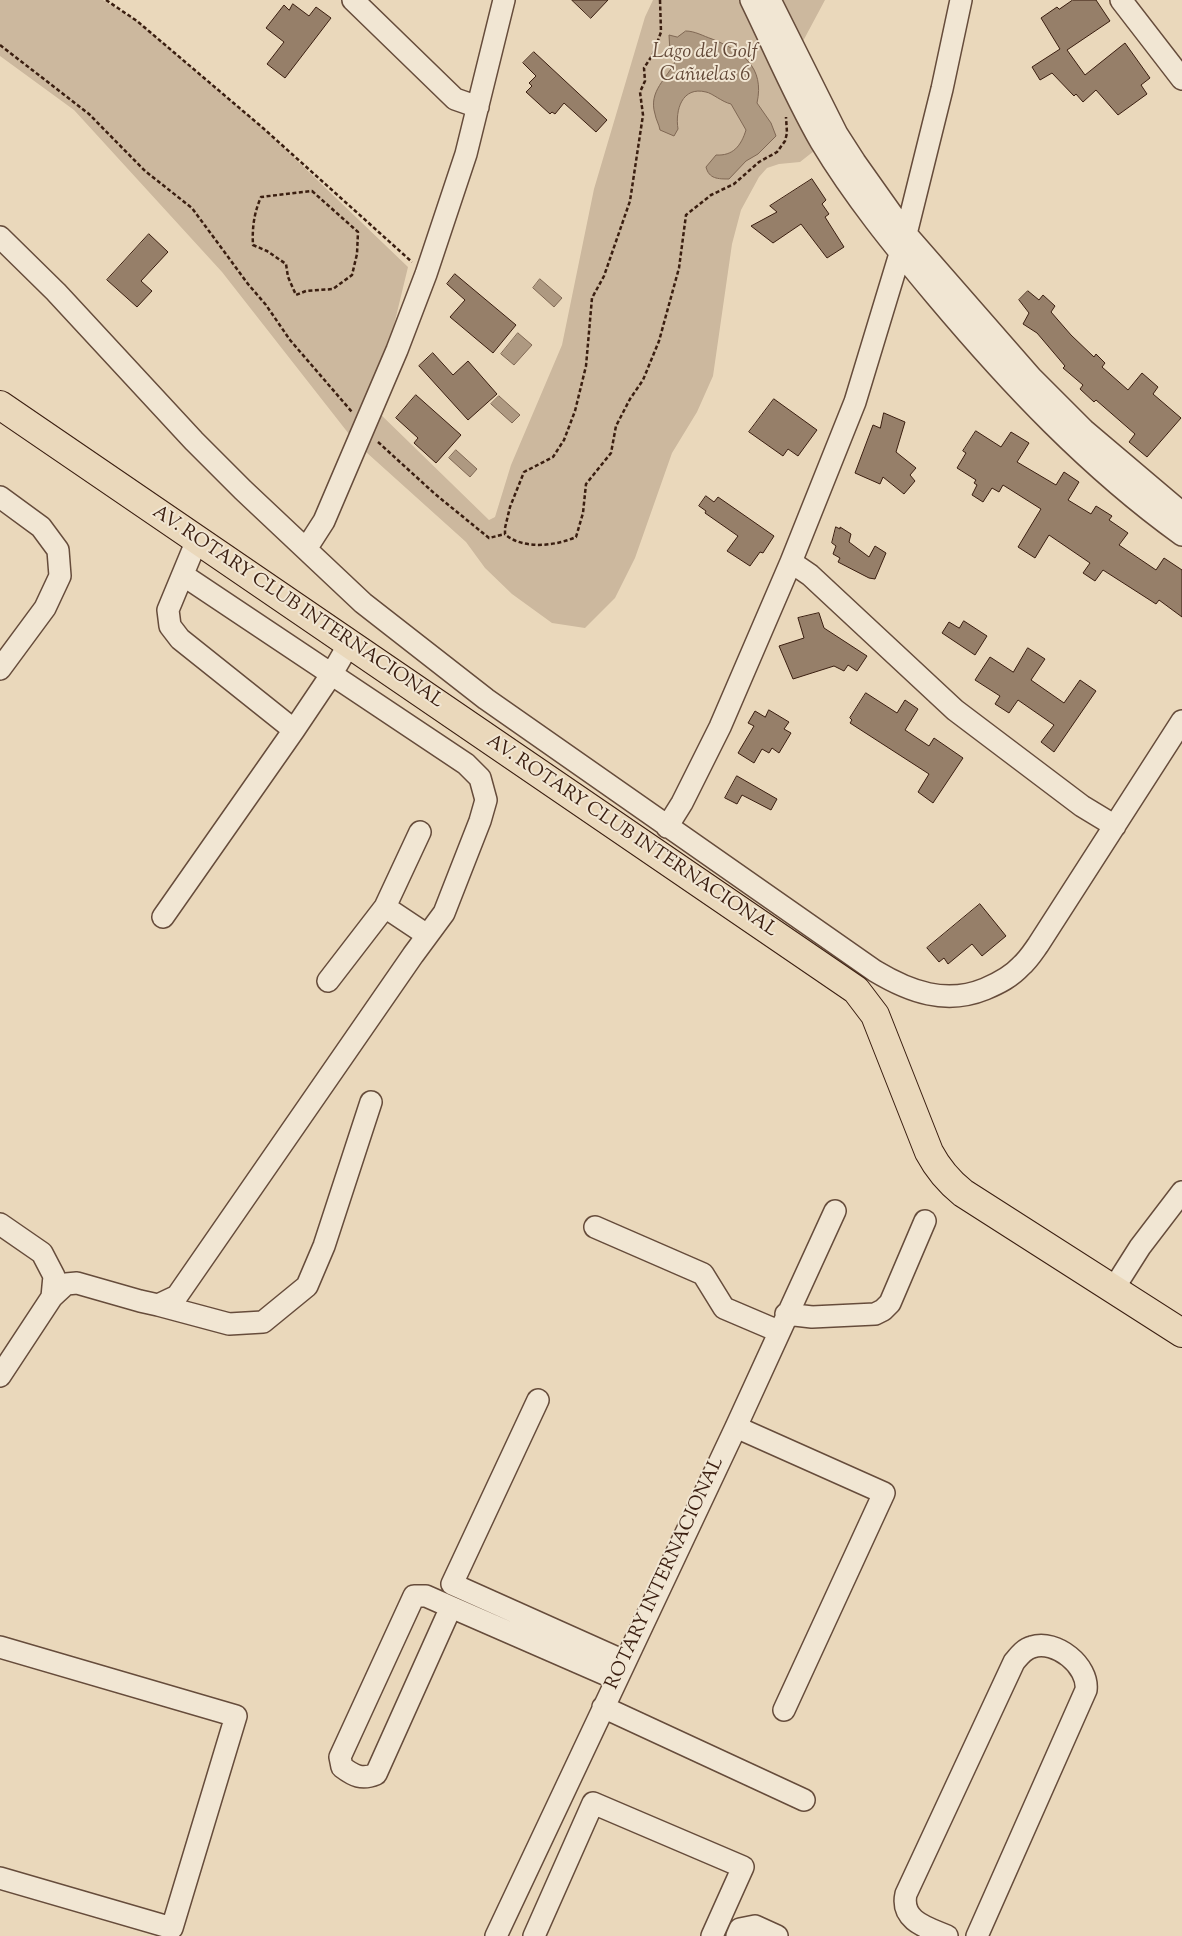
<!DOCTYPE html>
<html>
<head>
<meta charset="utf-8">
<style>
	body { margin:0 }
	canvas { display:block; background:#ead8bb }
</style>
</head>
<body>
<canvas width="1182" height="1936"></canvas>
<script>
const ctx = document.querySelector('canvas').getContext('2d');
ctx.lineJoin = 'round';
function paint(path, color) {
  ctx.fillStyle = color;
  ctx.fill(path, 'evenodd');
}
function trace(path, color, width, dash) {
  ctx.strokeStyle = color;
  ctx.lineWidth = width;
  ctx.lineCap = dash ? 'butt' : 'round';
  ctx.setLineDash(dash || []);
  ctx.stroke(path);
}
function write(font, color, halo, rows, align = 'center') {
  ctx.font = font + ' "Sorts Mill Goudy",serif';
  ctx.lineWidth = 4;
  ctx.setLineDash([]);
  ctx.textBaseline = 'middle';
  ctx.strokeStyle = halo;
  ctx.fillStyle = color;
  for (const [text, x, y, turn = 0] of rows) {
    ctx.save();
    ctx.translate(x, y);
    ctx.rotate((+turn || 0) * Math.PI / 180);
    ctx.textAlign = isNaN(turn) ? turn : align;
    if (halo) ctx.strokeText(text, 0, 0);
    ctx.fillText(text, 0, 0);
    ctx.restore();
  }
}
paint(new Path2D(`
	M 0,0 L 103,0 L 137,21 L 263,128 L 408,267 L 374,408 L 489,520 L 495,517 L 511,465 L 562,345 L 594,189 L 645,17 L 653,0 L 825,0 L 794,58 L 814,151 L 800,162 L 779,164 L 767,168 L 759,177 L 741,210 L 732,244 L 713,376 L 697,412 L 672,453 L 635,558 L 615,598 L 585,628 L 552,623 L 512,594 L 485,568 L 466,542 L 356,443 L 222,272 L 74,110 L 0,56 Z`), '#ccb89e');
const water = new Path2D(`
	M 686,31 C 695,31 703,36 712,39 C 742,51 765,67 757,103 L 771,123 L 776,136 L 758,154 L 746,161 L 729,179 C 718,179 709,179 706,167 L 716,155 C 733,156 741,146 746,130 L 731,104 C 722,102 712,93 706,92 C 682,86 675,110 678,129 L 674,136 L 660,130 C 659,124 656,120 655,114 C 648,91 667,79 676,60 L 670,52 L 669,35 L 677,37 Z
	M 540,279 L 562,298 L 554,307 L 533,288 Z
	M 518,333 L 532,345 L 514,365 L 501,354 Z
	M 499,396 L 520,415 L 512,423 L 491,404 Z
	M 456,450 L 477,469 L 470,477 L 449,458 Z`);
paint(water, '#ae9981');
trace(water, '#806854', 1);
const building = new Path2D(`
	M 572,0 L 608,0 L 591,18 Z
	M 1073,0 L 1096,0 L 1110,21 L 1067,50 L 1085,75 L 1125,43 L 1150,78 L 1141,85 L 1147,94 L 1118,115 L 1096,90 L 1083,102 L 1076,94 L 1074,96 L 1052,73 L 1040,80 L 1032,67 L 1060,49 L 1041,18 L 1057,7 L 1059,9 Z
	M 293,4 L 309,16 L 316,7 L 331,18 L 285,78 L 267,64 L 284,42 L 266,28 L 284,5 L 289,10 Z
	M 534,52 L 607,120 L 596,132 L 564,103 L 555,114 L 552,112 L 550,114 L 526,92 L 532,86 L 529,83 L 536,76 L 523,63 Z
	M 812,179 L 826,200 L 822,204 L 829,214 L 825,217 L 844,247 L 827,258 L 801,224 L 773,243 L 751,226 L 777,212 L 770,206 Z
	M 149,234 L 168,252 L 141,281 L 152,291 L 137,307 L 107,280 Z
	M 455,274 L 516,325 L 493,353 L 450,317 L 465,300 L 447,284 Z
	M 1028,291 L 1039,300 L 1043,295 L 1055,306 L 1051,312 L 1071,335 L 1094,357 L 1096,354 L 1105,363 L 1102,367 L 1128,390 L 1142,373 L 1158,387 L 1153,394 L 1181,418 L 1147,457 L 1129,442 L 1135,434 L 1096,400 L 1094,402 L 1080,389 L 1083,385 L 1063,368 L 1065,366 L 1037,333 L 1023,324 L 1029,313 L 1019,300 Z
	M 433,353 L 453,375 L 468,361 L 497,394 L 468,420 L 419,366 Z
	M 416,395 L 461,435 L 436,463 L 414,443 L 418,438 L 396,418 Z
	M 774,399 L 817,430 L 798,456 L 788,449 L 783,456 L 749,432 Z
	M 884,413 L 905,422 L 896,452 L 916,468 L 910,475 L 915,481 L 904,494 L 883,477 L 880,484 L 855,473 L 873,425 L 880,428 Z
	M 976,431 L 1001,447 L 1011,432 L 1029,443 L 1017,462 L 1056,485 L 1064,472 L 1079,482 L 1068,500 L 1091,514 L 1096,506 L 1112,516 L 1109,520 L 1128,533 L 1119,545 L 1156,570 L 1164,558 L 1182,570 L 1182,617 L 1159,600 L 1156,604 L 1103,570 L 1095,581 L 1083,573 L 1090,563 L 1049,535 L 1035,558 L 1018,547 L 1041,509 L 1003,485 L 999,492 L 992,488 L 983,502 L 972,495 L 977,485 L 974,483 L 976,480 L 957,468 L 966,453 L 963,451 Z
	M 706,496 L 714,502 L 718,497 L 774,536 L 763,553 L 760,552 L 750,566 L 727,551 L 738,536 L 705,513 L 706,511 L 699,506 Z
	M 836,527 L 840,529 L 840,527 L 851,534 L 849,542 L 869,557 L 875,546 L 886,553 L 875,579 L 869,578 L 838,562 L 840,558 L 833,554 L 836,546 L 832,543 Z
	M 819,613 L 824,628 L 867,656 L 857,671 L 848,665 L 844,671 L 834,666 L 793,679 L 779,646 L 804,638 L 798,618 Z
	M 964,621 L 987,636 L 975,655 L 942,633 L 949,622 L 959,628 Z
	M 1028,648 L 1045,659 L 1031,680 L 1064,703 L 1080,680 L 1096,691 L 1054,752 L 1041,742 L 1054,725 L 1018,700 L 1009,713 L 995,704 L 1000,696 L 975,680 L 990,657 L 1013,672 Z
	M 866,693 L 897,713 L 905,700 L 918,709 L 905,730 L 929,746 L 934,738 L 963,758 L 933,803 L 918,792 L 929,774 L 850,723 L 852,720 L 850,718 Z
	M 769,710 L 789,722 L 784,729 L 791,733 L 779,753 L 772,748 L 769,753 L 762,749 L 754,763 L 738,753 L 754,726 L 748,723 L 755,711 L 765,717 Z
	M 737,776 L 777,799 L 771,810 L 742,795 L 737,804 L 725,798 Z
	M 980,904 L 1006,936 L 982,956 L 972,944 L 948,964 L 944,958 L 939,962 L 927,948 Z`);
paint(building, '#967f69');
trace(building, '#3a1e10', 1);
const minor = new Path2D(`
	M 353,0 L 455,99 L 478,107
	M 751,0 C 774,47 795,97 821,142 C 854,197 895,247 936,296 C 1010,384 1089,468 1182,535
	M 770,0 L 837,134 L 855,162 L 906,234 L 1031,377 L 1084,430 L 1182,513
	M 1121,0 L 1182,79
	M 0,237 L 56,292 L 194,441 L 243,490 L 363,603 L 486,699 L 875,971 C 910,992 946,1005 985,989 C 999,983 1011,977 1021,966 C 1028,960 1033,952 1038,945 L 1182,721
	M 0,497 L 41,527 L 58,550 L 60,576 L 45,608 L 0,669
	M 197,540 L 168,610 L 170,626 L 180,639 L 294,730
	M 306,549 L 324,521 L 397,350 L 426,274 L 466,154 L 504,0
	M 791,562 L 810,575 L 955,710 L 1082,806 L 1115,826
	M 667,827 L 682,803 L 720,727 L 791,562 L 855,402 L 906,234 L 942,89 L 961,0
	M 385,907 L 427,935
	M 163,917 L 294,730 L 331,675 L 349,644
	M 328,981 L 385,907 L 420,832
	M 0,1224 L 42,1253 L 54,1276 L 52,1297 L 0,1376
	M 595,1227 L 703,1274 L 724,1308 L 778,1331
	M 1114,1288 L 1140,1247 L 1182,1192
	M 52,1297 L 66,1284 L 77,1283 L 140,1301 L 158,1305 L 177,1296 L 413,955 L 444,913 L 480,821 L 486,800 L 480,778 L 466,764 L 183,575
	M 158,1305 L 229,1324 L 263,1322 L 307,1286 L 324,1246 L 371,1102
	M 786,1314 L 812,1317 L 875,1314 L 883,1310 L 890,1303 L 925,1221
	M 538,1400 L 452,1584 L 624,1661
	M 736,1427 L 884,1493 L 784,1710
	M 451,1607 L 376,1774 C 362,1780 354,1776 342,1767 L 340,1757 L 414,1596 L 426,1596 L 451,1607 L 616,1679
	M 0,1647 L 236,1716 L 172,1928 L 0,1878
	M 603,1707 L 804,1800
	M 496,1936 L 736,1427 L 835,1211
	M 534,1936 L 593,1803 L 743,1867 L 712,1936
	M 737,1936 L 740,1929 L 755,1926 L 777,1936
	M 947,1936 C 928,1928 900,1921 906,1894 L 1014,1662 C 1019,1656 1024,1649 1032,1647 C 1056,1639 1089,1666 1086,1690 L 977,1936`);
const major = new Path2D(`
	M 0,405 L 856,990 L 875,1015 L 929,1152 C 938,1169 948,1181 963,1193 L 1182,1333`);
trace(minor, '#664c3b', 24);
trace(major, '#3a1e10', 30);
trace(new Path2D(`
	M 106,0 L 137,21 L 263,128 L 412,262
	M 660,0 L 661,32 L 653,54 L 644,68 L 645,81 L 640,92 L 643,115 L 630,201 L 604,276 L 592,298 L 586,366 L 575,411 L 564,440 L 553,457 L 524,472 L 510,507 L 505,528 L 505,534 C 522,550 556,546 576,537 L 583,513 L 586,484 L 611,453 L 616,426 L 630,399 L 643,380 L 659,341 L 679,268 L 686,215 L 711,195 L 734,184 L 759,162 L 777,152 L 785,141 L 787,133 L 786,117
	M 0,45 L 89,114 L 145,171 L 192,208 L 248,284 L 266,305 L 290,340 L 352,412
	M 312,191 L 358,232 L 357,254 L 352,275 L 333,289 L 306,291 L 296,295 L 288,277 L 286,264 L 267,251 L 253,245 C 252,228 254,213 261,197 Z
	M 378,442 L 435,494 L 489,538 L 505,534`), '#3a1e10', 2.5, [4, 2.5]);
trace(minor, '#f1e6d3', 21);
trace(major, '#ead8bb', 28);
write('19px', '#3a1e10', '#f1e6d3', [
	["AV. ROTARY CLUB INTERNACIONAL",297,608,34],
	["AV. ROTARY CLUB INTERNACIONAL",631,837,34],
	["ROTARY INTERNACIONAL",666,1574,-65]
]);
write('italic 20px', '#634938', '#f1e6d3', [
	["Lago del Golf",705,54],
	["Cañuelas 6",705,77]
]);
</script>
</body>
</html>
